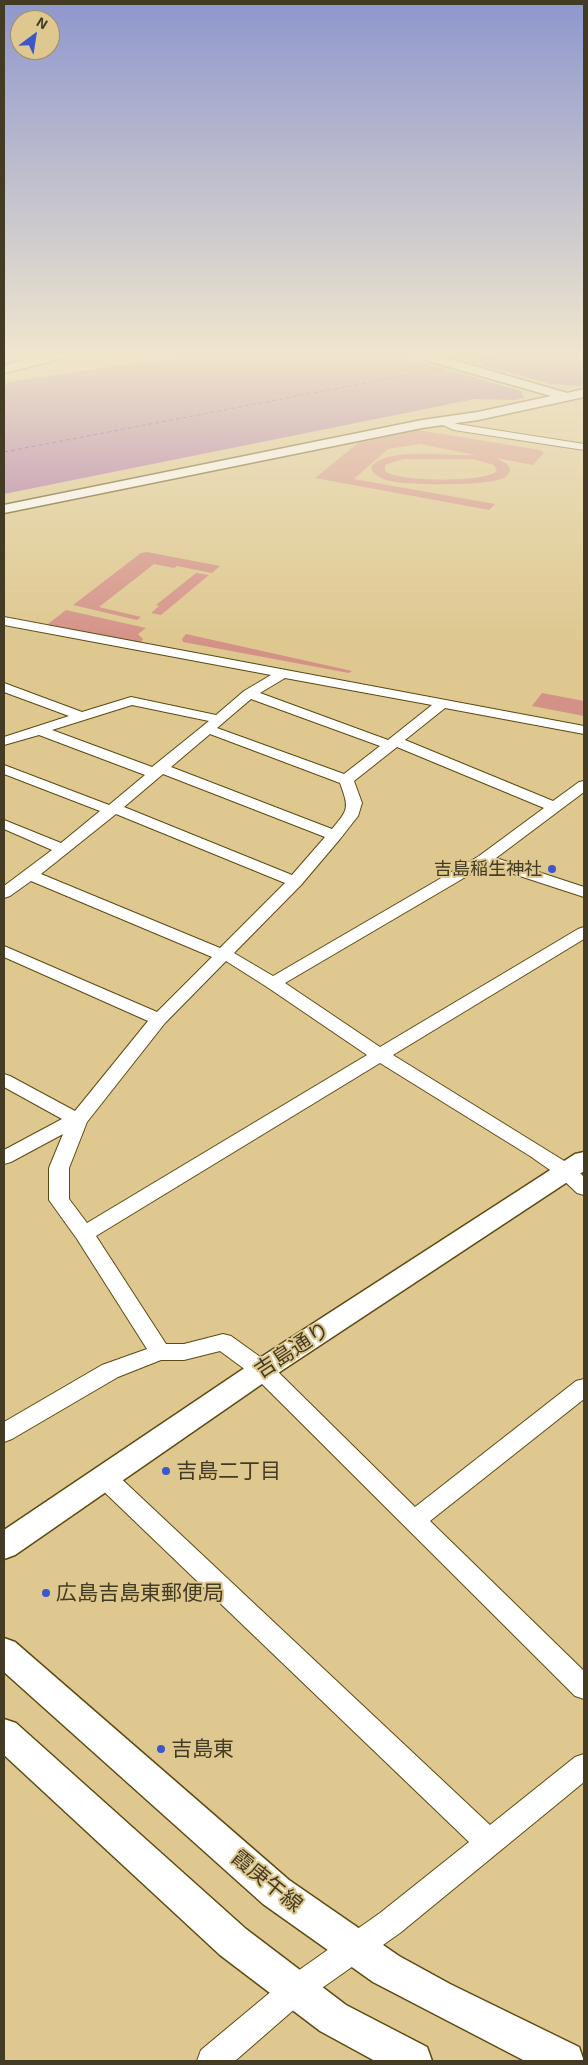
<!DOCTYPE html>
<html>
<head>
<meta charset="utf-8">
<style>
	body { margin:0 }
	#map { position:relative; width:588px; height:2065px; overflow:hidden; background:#dec88f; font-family:"Exo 2",sans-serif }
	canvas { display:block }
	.frame { position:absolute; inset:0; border:5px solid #443b24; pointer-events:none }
	.north { position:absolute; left:10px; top:10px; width:50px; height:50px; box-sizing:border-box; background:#dec88f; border:1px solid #a09064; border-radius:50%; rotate:31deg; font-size:14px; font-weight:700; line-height:20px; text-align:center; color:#443b24 }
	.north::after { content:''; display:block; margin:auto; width:18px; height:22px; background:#3c57c9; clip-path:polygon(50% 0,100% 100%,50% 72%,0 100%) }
</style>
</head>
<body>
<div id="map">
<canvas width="588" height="2065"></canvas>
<div class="frame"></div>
<div class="north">N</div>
</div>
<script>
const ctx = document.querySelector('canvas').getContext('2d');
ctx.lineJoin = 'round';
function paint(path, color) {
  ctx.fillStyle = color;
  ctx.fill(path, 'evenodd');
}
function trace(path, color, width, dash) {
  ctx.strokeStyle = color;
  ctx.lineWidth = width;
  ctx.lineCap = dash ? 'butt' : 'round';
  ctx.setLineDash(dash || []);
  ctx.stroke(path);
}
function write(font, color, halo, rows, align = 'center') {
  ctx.font = font + ' "Exo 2","Noto Sans JP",sans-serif';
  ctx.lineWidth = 4;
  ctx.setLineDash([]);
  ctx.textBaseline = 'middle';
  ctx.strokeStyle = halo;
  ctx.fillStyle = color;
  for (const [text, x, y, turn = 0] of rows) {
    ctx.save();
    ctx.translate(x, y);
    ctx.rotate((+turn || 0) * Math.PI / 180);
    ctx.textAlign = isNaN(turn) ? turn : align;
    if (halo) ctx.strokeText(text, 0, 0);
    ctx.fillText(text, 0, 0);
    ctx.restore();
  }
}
paint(new Path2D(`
	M 418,430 L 540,450 L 544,453 L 533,465 L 497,458 L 507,464 L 510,469 C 509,473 508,475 504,478 C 488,486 415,485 396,482 C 387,481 378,478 372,471 L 371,467 C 388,446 450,457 475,455 L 420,444 L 388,449 L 354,479 L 495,504 L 489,510 L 315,478 L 358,443 ZM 403,459 L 473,459 L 494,465 L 497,471 C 485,483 397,482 385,471 L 385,465 Z
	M 147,552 L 220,566 L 212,573 L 177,566 L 174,568 L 154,564 L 99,607 L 141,617 L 137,620 L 73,605 L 141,553 Z
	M 196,573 L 209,575 L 161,615 L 151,613 L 159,606 L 156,605 Z
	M 66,610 L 146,628 L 138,634 L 143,639 L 140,643 L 50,626 L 48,624 Z
	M 186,634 L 352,671 L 349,673 L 183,642 L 182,639 Z
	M 542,693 L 584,701 L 584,716 L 532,706 Z`), '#d49187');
paint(new Path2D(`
	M 188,355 L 584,355 L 584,385 L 515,400 L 475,399 L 4,494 L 4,383 Z`), '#a86ba4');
paint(new Path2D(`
	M 396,355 L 448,355 L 550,384 L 581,386 L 525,399 L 521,391 Z`), '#dec88f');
trace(new Path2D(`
	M 465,364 L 511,355
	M 4,452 L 449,367`), '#6d216b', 1, [4, 3]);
const minor = new Path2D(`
	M 442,418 L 457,424 L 584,444 L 584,450 L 454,430 L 438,423 L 437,421 Z
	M 4,617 L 584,726 L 584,734 L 445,708 L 405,740 L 553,801 L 579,782 L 584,781 L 584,792 L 496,858 L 584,887 L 584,897 L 486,865 L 285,983 L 380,1047 L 578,929 L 584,927 L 584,939 L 393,1055 L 574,1167 L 584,1177 L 584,1195 L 577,1193 L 560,1177 L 530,1156 L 380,1063 L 96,1236 L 166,1344 L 184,1344 L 223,1334 L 231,1336 L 270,1364 L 415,1507 L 576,1381 L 584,1379 L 584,1399 L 430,1521 L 584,1671 L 584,1699 L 575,1696 L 254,1376 L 220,1351 L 184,1360 L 161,1360 L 118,1377 L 12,1439 L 4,1442 L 4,1422 L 102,1365 L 147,1349 L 77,1239 L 49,1200 L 49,1168 L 63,1134 L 11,1162 L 4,1164 L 4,1150 L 62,1119 L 4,1087 L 4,1074 L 10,1076 L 75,1111 L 148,1021 L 4,957 L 4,946 L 157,1012 L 212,957 L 31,881 L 10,896 L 4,898 L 4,886 L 52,850 L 4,829 L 4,820 L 61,843 L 100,811 L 4,774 L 4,765 L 109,805 L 145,775 L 39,735 L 4,745 L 4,737 L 69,716 L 4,692 L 4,683 L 82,712 L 131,697 L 216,715 L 244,691 L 271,675 L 4,625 ZM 285,678 L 432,705 L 388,740 L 260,693 ZM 251,699 L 380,746 L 344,774 L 217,728 ZM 132,705 L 209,721 L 152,767 L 52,730 ZM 210,734 L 340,783 C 349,808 349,809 332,829 L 171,767 ZM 397,747 L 544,808 L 479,856 L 273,976 L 234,953 L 301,885 L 340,839 L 358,816 L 362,803 L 354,781 ZM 163,774 L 325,837 L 292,875 L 124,807 ZM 116,814 L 285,883 L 220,948 L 41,874 ZM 226,961 L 267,987 L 367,1055 L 87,1223 L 69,1199 L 69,1168 L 87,1122 L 165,1023 Z
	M 105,1469 L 113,1471 L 490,1825 L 575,1757 L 584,1754 L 584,1782 L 400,1933 L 305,2000 L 235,2061 L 197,2061 L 201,2050 L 285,1980 L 380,1913 L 469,1842 L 97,1485 L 94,1478 L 97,1471 Z`);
const tertiary = new Path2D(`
	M 45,355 L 66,355 L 64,358 L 4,373 L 4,365 Z
	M 416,355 L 436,355 L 567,393 L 584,389 L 584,397 L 478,420 L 422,428 L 4,513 L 4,505 L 422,420 L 478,412 L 551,396 L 418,358 Z
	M 584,1152 L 584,1171 L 272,1377 L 15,1555 L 4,1559 L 4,1530 L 252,1363 L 575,1154 Z
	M 4,1638 L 15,1642 L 289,1880 L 399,1956 L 450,1984 L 579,2047 L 584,2061 L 525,2061 L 373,1982 L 263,1904 L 4,1672 Z
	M 4,1719 L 16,1723 L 246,1929 L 346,2005 L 427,2047 L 432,2061 L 375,2061 L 320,2031 L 220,1955 L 4,1755 Z`);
trace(minor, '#5e4a10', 2);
trace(tertiary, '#5e4a10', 3);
paint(minor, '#fff');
paint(tertiary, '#fff');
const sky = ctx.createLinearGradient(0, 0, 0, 644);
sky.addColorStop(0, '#8e97cd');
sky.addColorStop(0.55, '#f0e6cd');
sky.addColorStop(1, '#f0e6cd00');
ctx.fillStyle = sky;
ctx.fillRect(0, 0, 588, 644);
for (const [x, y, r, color] of [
	[552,869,5,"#3c57c9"],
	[166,1471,5,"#3c57c9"],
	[46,1593,5,"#3c57c9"],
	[161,1749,5,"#3c57c9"]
]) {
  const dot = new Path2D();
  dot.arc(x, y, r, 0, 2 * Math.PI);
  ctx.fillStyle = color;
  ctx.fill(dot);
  trace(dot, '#dec88f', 2);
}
write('18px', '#443b24', '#dec88f', [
	["吉島稲生神社",542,869]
], 'right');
write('21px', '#443b24', '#dec88f', [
	["吉島通り",292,1350,-33],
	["霞庚午線",267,1881,39]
]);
write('21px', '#443b24', '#dec88f', [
	["吉島二丁目",176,1471],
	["広島吉島東郵便局",56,1593],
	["吉島東",171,1749]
], 'left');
</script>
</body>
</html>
